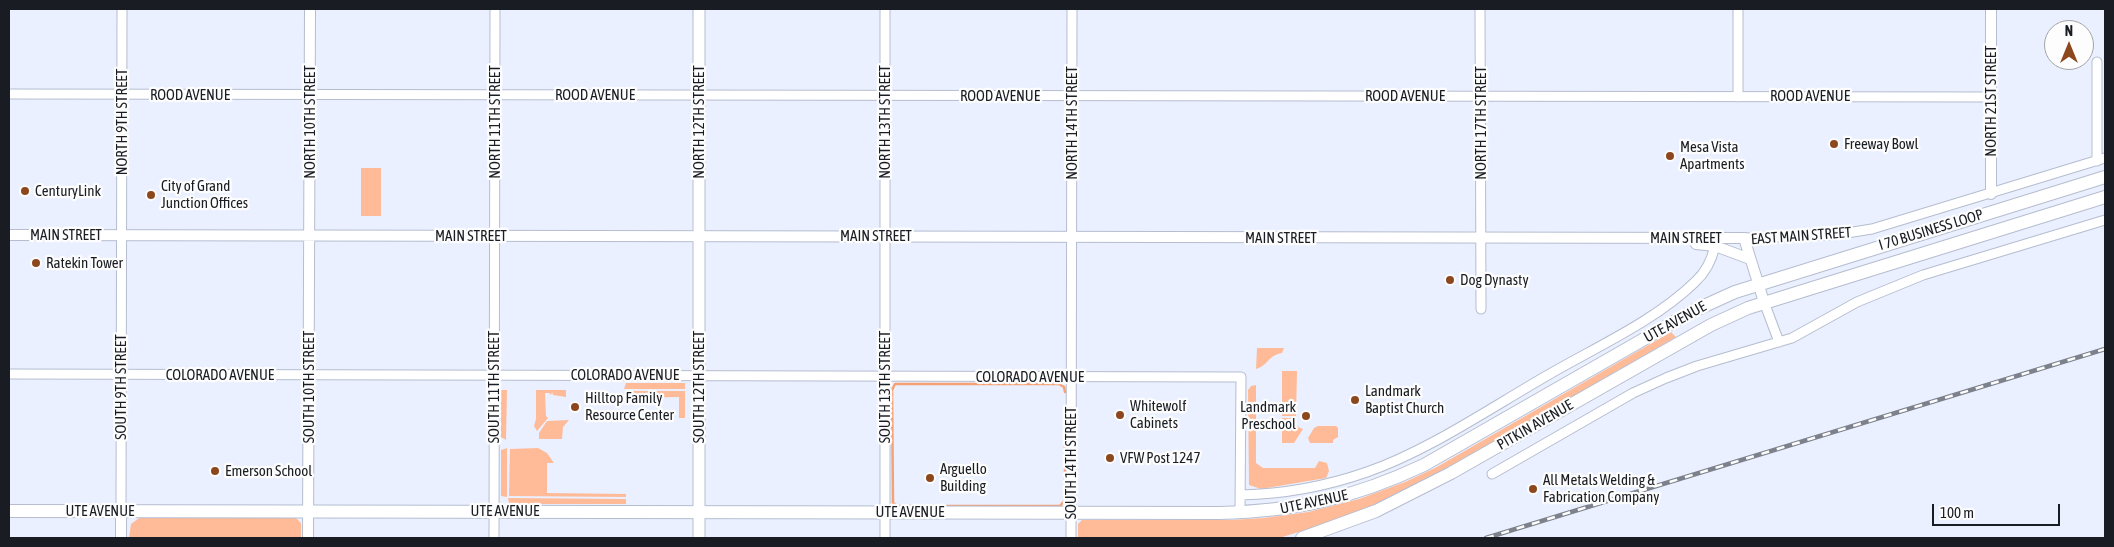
<!DOCTYPE html>
<html>
<head>
<meta charset="utf-8">
<style>
	body { margin:0 }
	#map { position:relative; width:2114px; height:547px; overflow:hidden; background:#eaf0ff; font-family:"Asap Condensed",sans-serif }
	canvas { display:block }
	.frame { position:absolute; inset:0; border:10px solid #191c22; pointer-events:none }
	.north { position:absolute; left:2044px; top:20px; width:50px; height:50px; box-sizing:border-box; background:#fdfdfd; border:1px solid #a2a3a5; border-radius:50%; rotate:0deg; font-size:14px; font-weight:700; line-height:20px; text-align:center; color:#191c22 }
	.north::after { content:''; display:block; margin:auto; width:18px; height:22px; background:#8c471d; clip-path:polygon(50% 0,100% 100%,50% 72%,0 100%) }
	.scale { position:absolute; left:1932px; top:504px; width:128px; height:22px; box-sizing:border-box; border:2px solid #191c22; border-top:0; padding-left:6px; font-size:15px; line-height:18px; white-space:nowrap; color:#191c22; -webkit-text-stroke:4px #fdfdfd; paint-order:stroke }
</style>
</head>
<body>
<div id="map">
<canvas width="2114" height="547"></canvas>
<div class="frame"></div>
<div class="north">N</div>
<div class="scale">100 m</div>
</div>
<script>
const ctx = document.querySelector('canvas').getContext('2d');
ctx.lineJoin = 'round';
function paint(path, color) {
  ctx.fillStyle = color;
  ctx.fill(path, 'evenodd');
}
function trace(path, color, width, dash) {
  ctx.strokeStyle = color;
  ctx.lineWidth = width;
  ctx.lineCap = dash ? 'butt' : 'round';
  ctx.setLineDash(dash || []);
  ctx.stroke(path);
}
function write(font, color, halo, rows, align = 'center') {
  ctx.font = font + ' "Asap Condensed",sans-serif';
  ctx.lineWidth = 4.5;
  ctx.setLineDash([]);
  ctx.textBaseline = 'middle';
  ctx.strokeStyle = halo;
  ctx.fillStyle = color;
  for (const [text, x, y, turn = 0] of rows) {
    ctx.save();
    ctx.translate(x, y);
    ctx.rotate((+turn || 0) * Math.PI / 180);
    ctx.textAlign = isNaN(turn) ? turn : align;
    if (halo) ctx.strokeText(text, 0, 0);
    ctx.fillText(text, 0, 0);
    ctx.restore();
  }
}
paint(new Path2D(`
	M 361,168 L 381,168 L 381,216 L 361,216 Z
	M 1671,332 L 1676,337 L 1433,477 L 1374,505 L 1325,524 L 1279,538 L 1078,538 L 1078,524 L 1082,520 L 1231,520 L 1264,518 L 1308,512 L 1359,499 L 1405,482 L 1435,468 Z
	M 1257,348 L 1284,348 L 1282,353 C 1268,355 1268,366 1256,369 Z
	M 1282,371 L 1297,371 L 1296,416 L 1282,416 Z
	M 626,383 L 685,383 L 685,389 L 624,389 Z
	M 1256,385 L 1256,463 L 1263,468 L 1315,468 L 1319,461 L 1327,463 L 1329,471 L 1326,478 L 1261,489 L 1249,485 L 1248,390 L 1251,386 Z
	M 501,390 L 507,390 L 506,440 L 501,437 Z
	M 536,390 L 566,390 L 566,397 L 553,395 L 552,392 L 551,395 L 549,393 L 545,393 L 546,416 L 548,418 L 537,431 L 534,426 L 536,419 Z
	M 625,391 L 685,391 L 685,418 L 679,418 L 679,397 L 627,398 Z
	M 1282,418 L 1296,418 L 1296,426 L 1303,429 L 1294,443 L 1282,443 Z
	M 569,420 L 563,427 L 562,439 L 539,439 L 539,433 L 547,421 Z
	M 1318,426 L 1336,426 L 1338,428 L 1338,437 L 1333,440 L 1333,443 L 1310,443 L 1308,438 L 1314,428 Z
	M 507,448 L 507,497 L 501,496 L 501,450 Z
	M 538,448 L 547,453 L 554,463 L 547,463 L 547,493 L 626,494 L 626,497 L 509,496 L 510,449 Z
	M 508,498 L 626,499 L 626,504 L 509,504 Z
	M 139,518 L 296,518 L 301,523 L 301,538 L 129,538 L 131,524 Z`), '#ffbb98');
trace(new Path2D(`
	M 1065,440 L 1065,500 L 1060,506 L 898,506 L 893,503 L 892,390 L 895,384 L 1059,384 L 1064,387 L 1065,392`), '#f7a071', 2.5);
const minor = new Path2D(`
	M 1480,9 L 1481,309
	M 2097,62 L 2097,161
	M 9,94 L 1991,97
	M 1738,97 L 1738,9
	M 1744,238 L 1834,235 L 1872,229 L 2105,158
	M 1764,302 L 1779,342
	M 9,374 L 1241,377 L 1240,512
	M 1492,474 L 1633,393 L 1666,378 L 1697,366 L 1792,338 L 1857,302 L 1923,275 L 2105,220
	M 1241,495 C 1283,494 1327,486 1367,472 C 1428,451 1492,407 1548,375 C 1596,347 1655,321 1695,282 C 1705,273 1712,259 1715,246
	M 121,511 L 122,9
	M 494,538 L 495,9
	M 885,538 L 885,9
	M 1071,538 L 1072,9`);
const tertiary = new Path2D(`
	M 1991,9 L 1991,194
	M 9,235 L 1744,238 L 1764,302
	M 1696,244 L 1715,246 L 1750,259
	M 121,538 L 121,511
	M 308,538 L 310,9`);
const secondary = new Path2D(`
	M 699,9 L 699,538`);
const primary = new Path2D(`
	M 9,511 L 1219,513 C 1296,511 1354,498 1424,465 L 1693,311 L 1735,292 L 2105,177
	M 1302,538 L 1376,511 L 1451,473 L 1711,325 L 1748,308 L 2105,197`);
trace(minor, '#b5bdcf', 11);
trace(tertiary, '#b5bdcf', 12);
trace(secondary, '#b5bdcf', 13);
trace(primary, '#b5bdcf', 14);
trace(minor, '#fff', 9);
trace(tertiary, '#fff', 10);
trace(secondary, '#fff', 11);
trace(primary, '#fff', 12);
const rail = new Path2D(`
	M 1486,538 L 2105,349`);
trace(rail, '#7c818b', 4.5);
trace(rail, '#fdfdfd', 2.5, [8]);
for (const [x, y, r, color] of [
	[1834,144,5,"#8c471d"],
	[1670,156,5,"#8c471d"],
	[25,191,5,"#8c471d"],
	[151,195,5,"#8c471d"],
	[36,263,5,"#8c471d"],
	[1450,280,5,"#8c471d"],
	[1355,400,5,"#8c471d"],
	[575,407,5,"#8c471d"],
	[1120,415,5,"#8c471d"],
	[1306,416,5,"#8c471d"],
	[1110,458,5,"#8c471d"],
	[215,471,5,"#8c471d"],
	[930,478,5,"#8c471d"],
	[1533,489,5,"#8c471d"]
]) {
  const dot = new Path2D();
  dot.arc(x, y, r, 0, 2 * Math.PI);
  ctx.fillStyle = color;
  ctx.fill(dot);
  trace(dot, '#fdfdfd', 2);
}
write('15px', '#191c22', '#fdfdfd', [
	["ROOD AVENUE",190,95],
	["ROOD AVENUE",595,95],
	["ROOD AVENUE",1000,96],
	["ROOD AVENUE",1405,96],
	["ROOD AVENUE",1810,96],
	["NORTH 21ST STREET",1991,101,-90],
	["NORTH 9TH STREET",122,122,-90],
	["NORTH 10TH STREET",310,122,-90],
	["NORTH 11TH STREET",495,122,-90],
	["NORTH 12TH STREET",699,122,-90],
	["NORTH 13TH STREET",885,122,-90],
	["NORTH 14TH STREET",1072,123,-90],
	["NORTH 17TH STREET",1481,123,-90],
	["I 70 BUSINESS LOOP",1931,230,-17],
	["MAIN STREET",66,235],
	["MAIN STREET",471,236],
	["MAIN STREET",876,236],
	["EAST MAIN STREET",1801,236,-4],
	["MAIN STREET",1281,238],
	["MAIN STREET",1686,238],
	["UTE AVENUE",1675,322,-29],
	["COLORADO AVENUE",220,375],
	["COLORADO AVENUE",625,375],
	["COLORADO AVENUE",1030,377],
	["SOUTH 9TH STREET",121,387,-90],
	["SOUTH 10TH STREET",309,387,-90],
	["SOUTH 11TH STREET",494,387,-90],
	["SOUTH 12TH STREET",699,387,-90],
	["SOUTH 13TH STREET",885,387,-90],
	["PITKIN AVENUE",1535,425,-30],
	["SOUTH 14TH STREET",1071,463,-90],
	["UTE AVENUE",1314,502,-12],
	["UTE AVENUE",100,511],
	["UTE AVENUE",505,511],
	["UTE AVENUE",910,512]
]);
write('15px', '#191c22', '#fdfdfd', [
	["Freeway Bowl",1844,144],
	["Mesa Vista",1680,147],
	["Apartments",1680,164],
	["City of Grand",161,186],
	["Junction Offices",161,203],
	["CenturyLink",35,191],
	["Ratekin Tower",46,263],
	["Dog Dynasty",1460,280],
	["Landmark",1365,391],
	["Baptist Church",1365,408],
	["Hilltop Family",585,398],
	["Resource Center",585,415],
	["Whitewolf",1130,406],
	["Cabinets",1130,423],
	["Landmark",1296,407,"right"],
	["Preschool",1296,424,"right"],
	["VFW Post 1247",1120,458],
	["Arguello",940,469],
	["Building",940,486],
	["Emerson School",225,471],
	["All Metals Welding &",1543,480],
	["Fabrication Company",1543,497]
], 'left');
</script>
</body>
</html>
